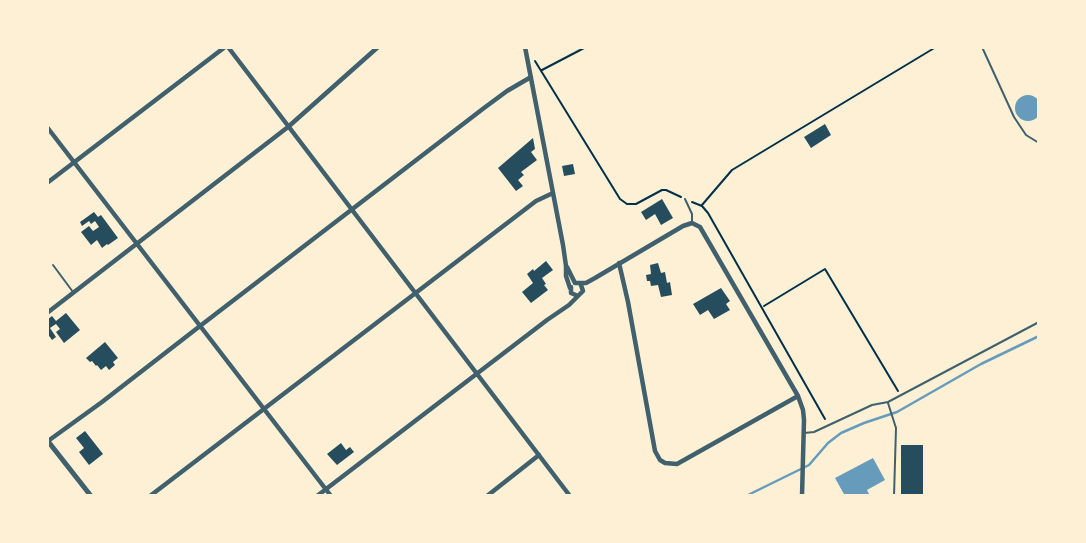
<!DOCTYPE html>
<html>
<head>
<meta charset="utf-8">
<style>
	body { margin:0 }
	#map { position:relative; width:1086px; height:543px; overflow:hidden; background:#fdf0d5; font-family:"Alegreya Sans",sans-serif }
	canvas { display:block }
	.frame { position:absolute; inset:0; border:49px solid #fdf0d5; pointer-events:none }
</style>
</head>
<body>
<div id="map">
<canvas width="1086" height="543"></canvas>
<div class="frame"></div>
</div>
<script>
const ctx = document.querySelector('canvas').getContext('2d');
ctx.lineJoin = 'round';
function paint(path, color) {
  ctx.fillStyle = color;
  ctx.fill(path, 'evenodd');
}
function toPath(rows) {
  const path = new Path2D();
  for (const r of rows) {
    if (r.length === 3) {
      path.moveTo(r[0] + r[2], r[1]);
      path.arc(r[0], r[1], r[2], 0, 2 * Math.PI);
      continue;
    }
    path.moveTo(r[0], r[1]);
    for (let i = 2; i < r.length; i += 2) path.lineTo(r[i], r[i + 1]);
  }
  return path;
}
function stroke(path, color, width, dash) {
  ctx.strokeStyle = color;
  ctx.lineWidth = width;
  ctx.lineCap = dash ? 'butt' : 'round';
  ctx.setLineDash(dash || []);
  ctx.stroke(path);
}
paint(toPath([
	[1028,108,13],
	[873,458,885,480,867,490,870,496,845,496,835,478]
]), '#669bbc');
stroke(toPath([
	[746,496,809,465,828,443,841,433,864,423,897,412,981,364,1039,336]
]), '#669bbc', 2.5);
paint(toPath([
	[825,124,831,135,811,148,804,137],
	[533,138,535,149,531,152,537,160,521,172,524,175,518,180,523,186,516,191,498,168],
	[573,164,575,174,564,176,562,166],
	[662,199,673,218,661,225,655,214,646,220,641,212],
	[94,212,98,217,101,215,118,238,108,245,107,244,102,248,97,240,91,245,81,232,89,226,93,231,99,227,95,221,91,224,89,221,82,226,80,222],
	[546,261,553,270,542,278,546,284,544,285,548,290,531,303,522,292,533,283,527,274,533,269,534,271],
	[658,263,661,273,665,272,667,283,670,282,672,295,661,297,658,285,651,286,650,281,647,281,646,275,651,274,650,265],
	[721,288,730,301,726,304,730,310,714,319,708,310,700,315,693,304],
	[66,313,80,330,64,343,56,332,60,329,56,324,50,328,56,337,52,340,47,333,49,329,47,320,52,316,56,321],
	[105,342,118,358,113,362,115,365,109,370,106,366,101,370,97,365,96,366,92,361,90,362,86,358],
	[85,431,103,454,89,465,79,452,84,448,76,438],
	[341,443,346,450,350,447,354,452,337,465,327,454],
	[901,445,923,445,923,494,921,496,901,495]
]), '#264d5e');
stroke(toPath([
	[1038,47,1039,49],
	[535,61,620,199,627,204,636,204,662,190,666,190,681,197],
	[542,70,586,47],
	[692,202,702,206,708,213,825,419],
	[702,205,732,170,936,47],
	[764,306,825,269,898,391]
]), '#003049', 2);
stroke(toPath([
	[982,47,1014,117,1026,135,1039,143],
	[685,199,692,214,692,222],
	[53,265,73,292],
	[888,403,896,428,894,496],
	[804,433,814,432,872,405,888,402,1039,322]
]), '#3f606c', 2);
stroke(toPath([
	[228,47,570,496],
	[525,47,563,245,566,266,566,276,570,288],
	[47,127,331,496],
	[47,183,225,47],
	[619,263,628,302,655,451,660,460,665,463,677,464,798,396],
	[567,267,575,283],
	[575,283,586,283,595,278,683,226,692,223,700,227,798,396,803,410,804,420,802,496],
	[571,287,571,293,578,296,583,291,581,285],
	[47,313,288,127,378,47],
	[48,441,102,402,200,326,484,108,507,91,531,77],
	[150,496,536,201,553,193],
	[317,496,547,320,569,305,578,296],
	[487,496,539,455]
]), '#3f606c', 4.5);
stroke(toPath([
	[47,440,91,496]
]), '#3f606c', 5);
</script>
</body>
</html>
